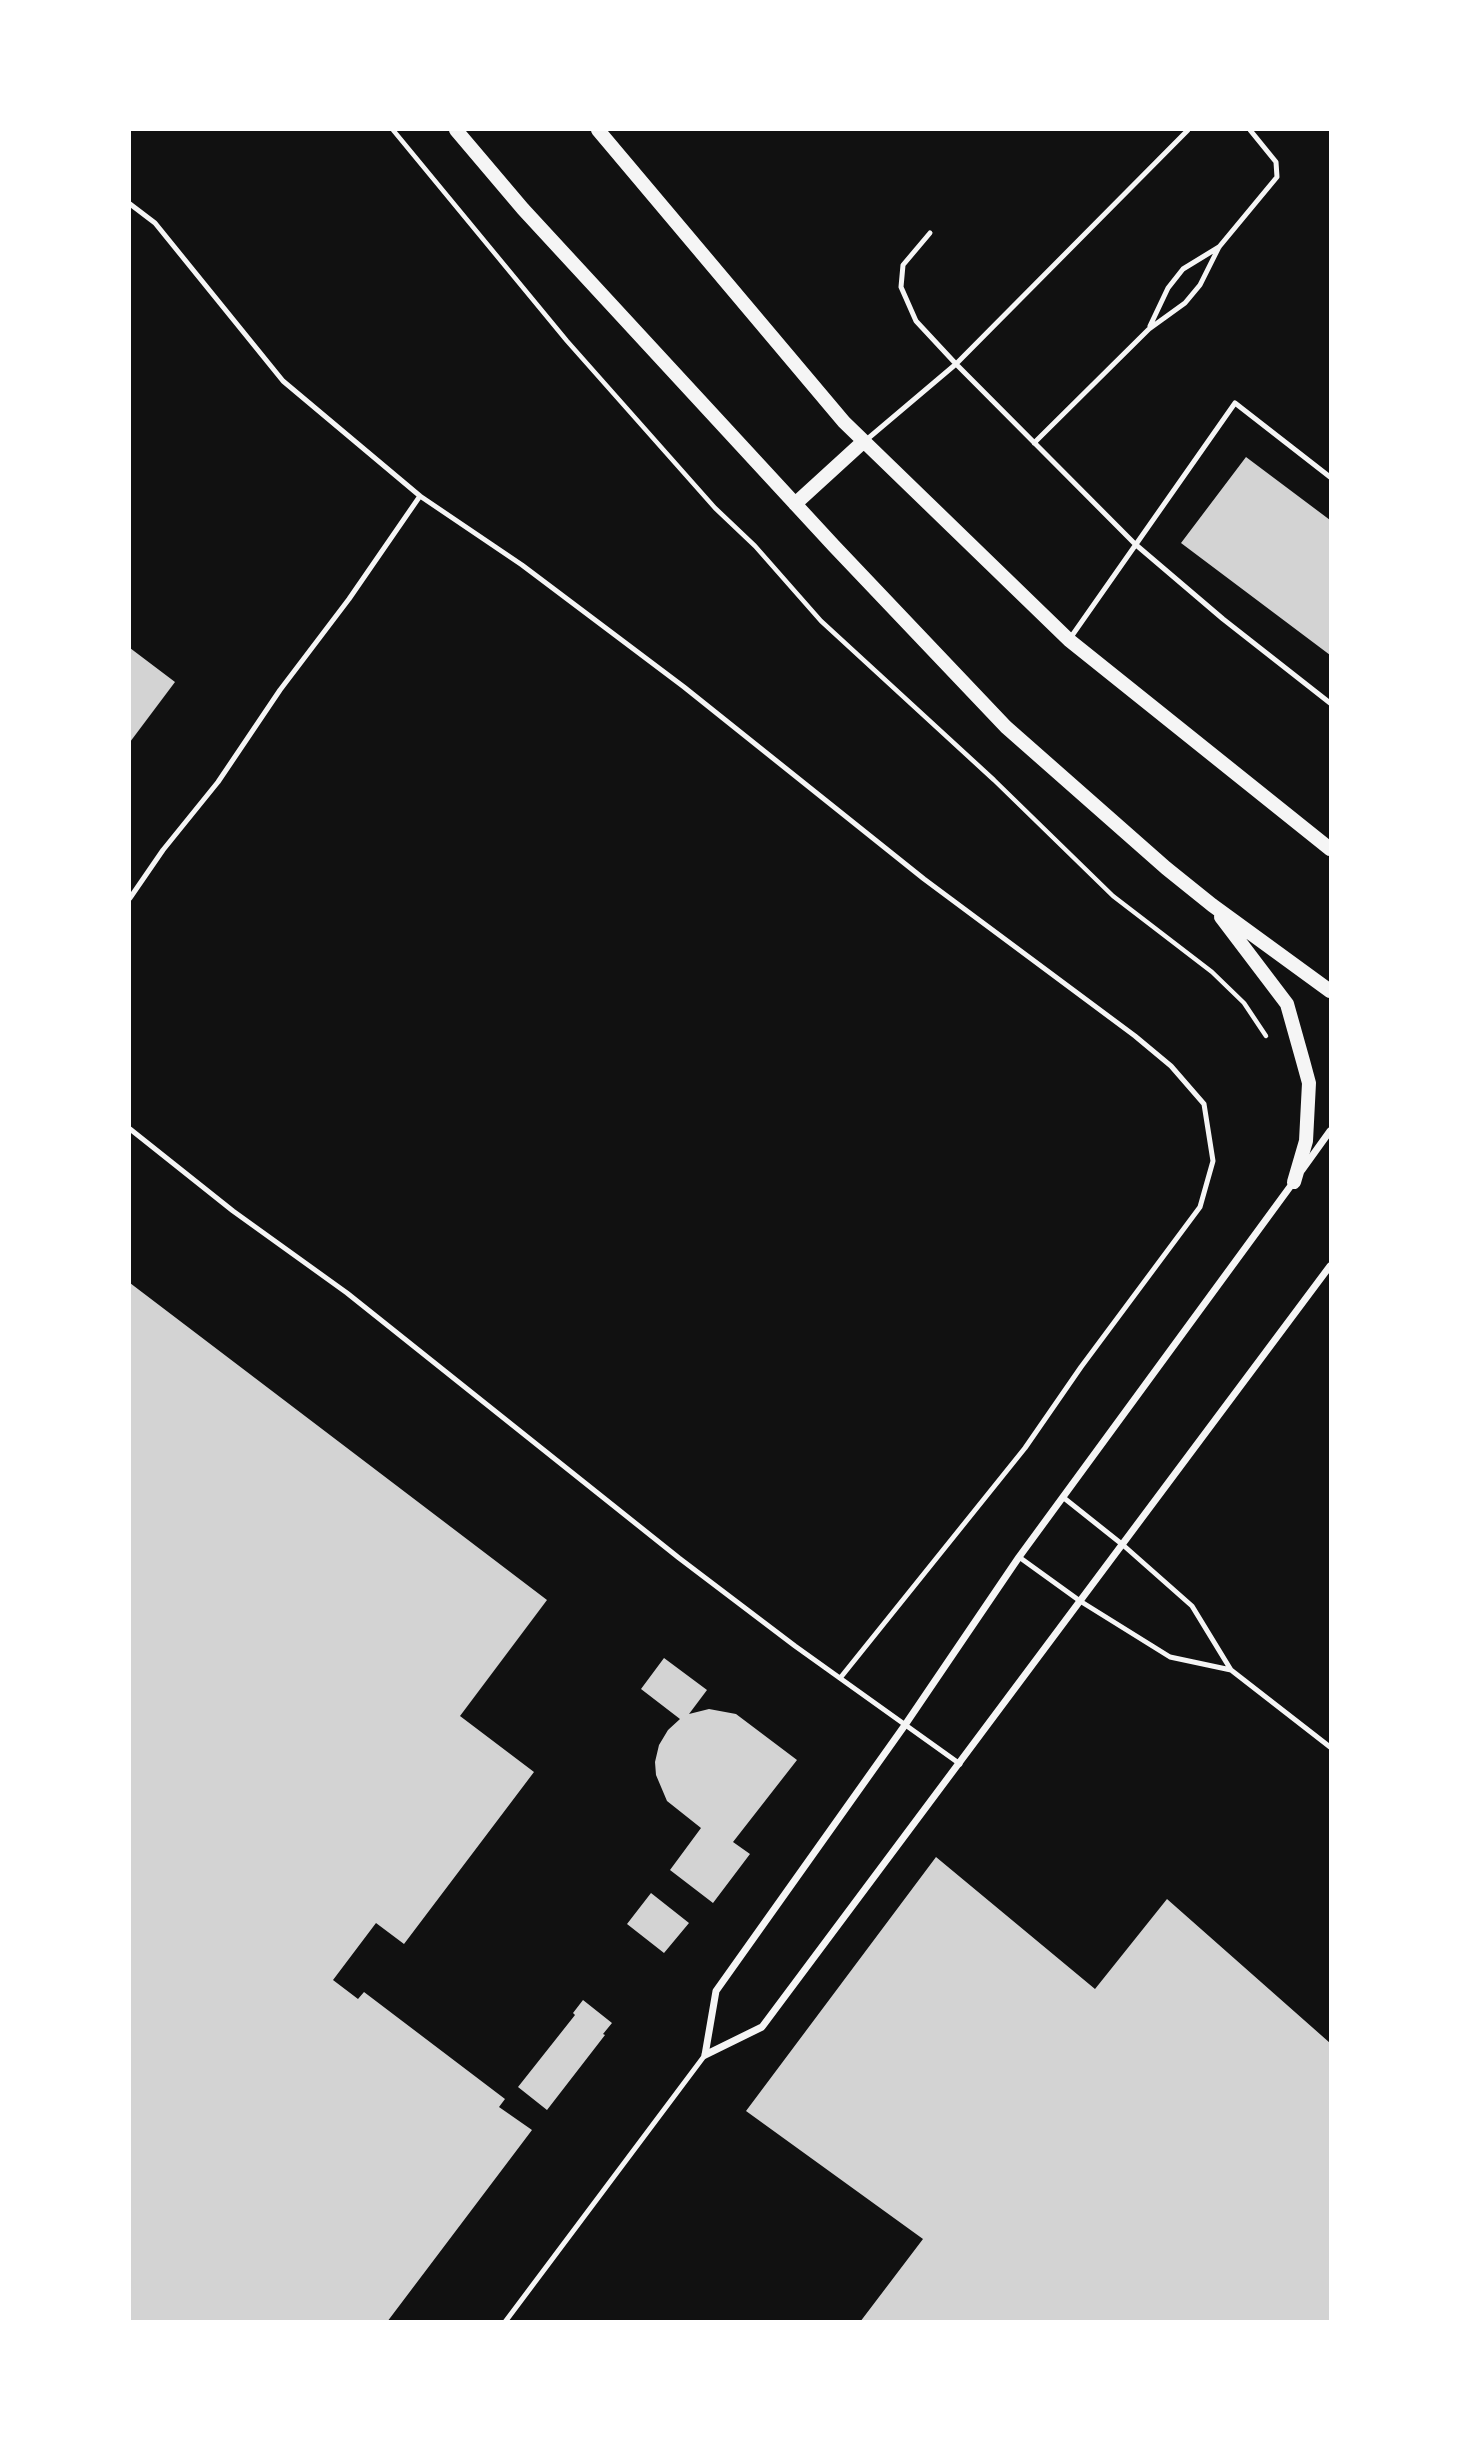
<!DOCTYPE html>
<html>
<head>
<meta charset="utf-8">
<style>
	body { margin:0 }
	#map { position:relative; width:1460px; height:2451px; overflow:hidden; background:#111; font-family:"IBM Plex Sans",sans-serif }
	canvas { display:block }
	.frame { position:absolute; inset:0; border:131px solid #fff; pointer-events:none }
</style>
</head>
<body>
<div id="map">
<canvas width="1460" height="2451"></canvas>
<div class="frame"></div>
</div>
<script>
const ctx = document.querySelector('canvas').getContext('2d');
ctx.lineJoin = 'round';
function paint(path, color) {
  ctx.fillStyle = color;
  ctx.fill(path, 'evenodd');
}
function toPath(rows) {
  const path = new Path2D();
  for (const r of rows) {
    path.moveTo(r[0], r[1]);
    for (let i = 2; i < r.length; i += 2) path.lineTo(r[i], r[i + 1]);
  }
  return path;
}
function stroke(path, color, width, dash) {
  ctx.strokeStyle = color;
  ctx.lineWidth = width;
  ctx.lineCap = dash ? 'butt' : 'round';
  ctx.setLineDash(dash || []);
  ctx.stroke(path);
}
paint(toPath([
	[1246,457,1330,520,1330,655,1181,543],
	[130,648,175,682,130,742],
	[130,1283,547,1600,460,1716,534,1772,404,1944,376,1923,333,1980,358,1999,364,1992,505,2099,499,2107,532,2130,387,2322,130,2322],
	[664,1658,707,1690,689,1714,709,1709,736,1714,797,1760,733,1842,750,1854,713,1903,670,1870,701,1828,667,1801,656,1775,655,1762,659,1745,668,1730,680,1719,641,1689],
	[936,1857,1095,1989,1167,1899,1330,2043,1330,2322,860,2322,923,2239,746,2111],
	[651,1893,689,1923,664,1953,627,1924],
	[583,2000,612,2023,603,2034,605,2035,547,2110,518,2087,575,2015,573,2013]
]), '#d3d3d3');
stroke(toPath([
	[393,130,567,341,715,508,755,546,821,621,994,780,1113,896,1212,972,1244,1003,1266,1036]
]), '#f5f5f5', 4.5);
stroke(toPath([
	[130,204,155,223,283,381,420,496,349,599,280,690,218,782,163,850,130,898],
	[930,233,903,265,901,287,916,321,956,364,1135,544,1223,619,1330,703],
	[1150,326,1168,288,1183,269,1219,247],
	[865,441,956,364,1188,130],
	[1034,443,1149,329,1185,303,1200,285,1219,247,1277,177,1276,162,1250,130],
	[420,496,522,565,684,687,924,879,1135,1036,1171,1066,1204,1104,1213,1161,1200,1207,1081,1367,1025,1448,841,1677],
	[1071,637,1235,403,1330,477],
	[130,1129,233,1211,347,1293,679,1558,795,1646,960,1764],
	[1064,1498,1123,1545,1192,1606,1231,1670,1330,1747],
	[1019,1557,1080,1601,1170,1657,1231,1670],
	[505,2322,705,2055]
]), '#f5f5f5', 5);
stroke(toPath([
	[1302,1170,1330,1131],
	[705,2055,716,1991,905,1725,1019,1557,1295,1180],
	[705,2055,762,2027,1330,1266]
]), '#f5f5f5', 7);
stroke(toPath([
	[456,130,523,209,834,546,1006,727,1166,868,1212,905,1330,991],
	[598,130,844,422,1069,640,1330,849],
	[795,504,864,441],
	[1221,917,1287,1004,1303,1061,1309,1083,1306,1141,1294,1182]
]), '#f5f5f5', 14);
</script>
</body>
</html>
